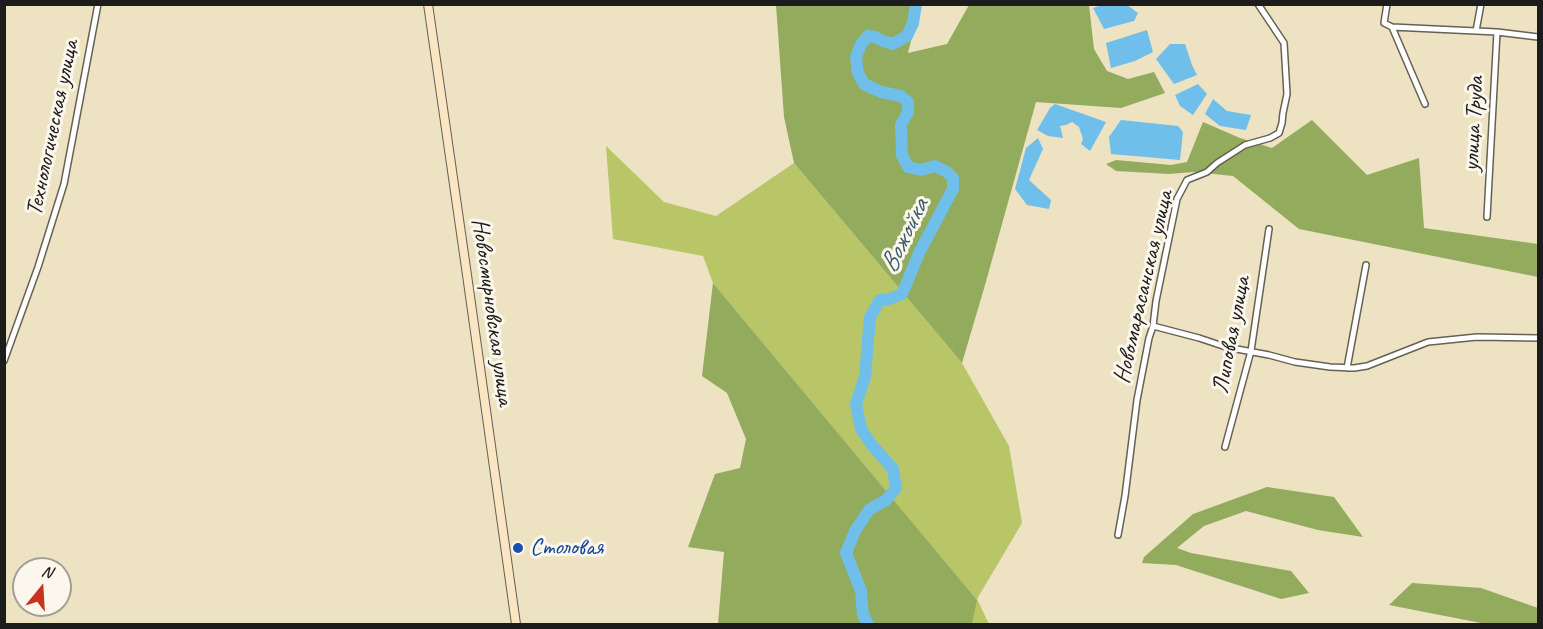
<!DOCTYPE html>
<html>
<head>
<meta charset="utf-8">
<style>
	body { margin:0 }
	#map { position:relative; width:1543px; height:629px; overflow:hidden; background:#ede2c2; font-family:Caveat,sans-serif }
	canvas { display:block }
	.frame { position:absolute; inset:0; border:6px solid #1c1c1c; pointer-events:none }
	.north { position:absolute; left:12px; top:557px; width:60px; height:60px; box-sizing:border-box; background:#fbf7ec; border:2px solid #a29f99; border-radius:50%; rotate:18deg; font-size:16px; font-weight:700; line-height:24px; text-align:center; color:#1c1c1c }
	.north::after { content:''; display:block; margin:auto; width:21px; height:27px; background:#c8321e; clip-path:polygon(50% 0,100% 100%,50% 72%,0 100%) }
</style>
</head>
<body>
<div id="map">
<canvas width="1543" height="629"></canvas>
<div class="frame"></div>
<div class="north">N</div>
</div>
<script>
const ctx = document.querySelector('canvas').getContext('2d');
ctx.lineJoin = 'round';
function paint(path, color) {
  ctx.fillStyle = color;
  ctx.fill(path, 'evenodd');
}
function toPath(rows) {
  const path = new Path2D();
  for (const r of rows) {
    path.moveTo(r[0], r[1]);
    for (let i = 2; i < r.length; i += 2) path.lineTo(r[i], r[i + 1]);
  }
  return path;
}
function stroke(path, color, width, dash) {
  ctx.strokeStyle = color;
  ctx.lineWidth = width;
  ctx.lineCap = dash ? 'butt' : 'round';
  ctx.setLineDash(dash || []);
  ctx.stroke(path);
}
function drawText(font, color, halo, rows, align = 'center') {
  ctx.font = font + ' Caveat,sans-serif';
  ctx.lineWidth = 6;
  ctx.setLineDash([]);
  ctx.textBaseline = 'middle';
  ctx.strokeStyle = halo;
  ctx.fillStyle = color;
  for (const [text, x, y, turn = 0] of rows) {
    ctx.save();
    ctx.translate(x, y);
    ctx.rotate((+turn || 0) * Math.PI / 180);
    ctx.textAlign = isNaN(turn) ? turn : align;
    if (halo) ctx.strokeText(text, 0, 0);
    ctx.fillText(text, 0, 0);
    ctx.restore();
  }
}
paint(toPath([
	[606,146,664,202,716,216,794,163,962,363,1009,446,1022,523,977,599,989,624,972,624,976,599,713,283,703,256,613,239]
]), '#b8c668');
paint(toPath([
	[776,5,920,5,908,53,947,44,969,5,1089,5,1094,49,1107,71,1128,79,1154,72,1165,93,1121,108,1036,102,985,285,962,363,794,163,784,117],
	[1312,120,1367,175,1419,158,1424,228,1538,244,1538,277,1299,229,1233,176,1194,172,1169,174,1116,171,1106,164,1116,160,1171,165,1187,162,1203,122,1240,138,1272,148],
	[713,283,977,600,972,624,718,624,724,552,688,547,715,474,740,468,746,439,727,393,702,376],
	[1267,487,1334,497,1363,537,1318,530,1246,511,1204,526,1177,548,1191,553,1291,571,1309,593,1281,599,1176,565,1142,563,1144,557,1193,514],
	[1412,583,1481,588,1538,608,1538,624,1486,624,1389,605]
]), '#92ab5c');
paint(toPath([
	[1102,5,1127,5,1138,13,1134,21,1104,29,1093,8],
	[1147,30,1153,52,1135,61,1111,68,1106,43],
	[1170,44,1185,44,1192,65,1197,75,1174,84,1156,59],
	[1198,84,1207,94,1193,115,1180,106,1175,95],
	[1213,99,1227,111,1251,115,1246,130,1220,126,1205,114],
	[1055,104,1106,122,1090,151,1081,144,1083,139,1079,127,1072,122,1066,125,1060,126,1063,138,1048,136,1037,130,1050,108],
	[1121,120,1178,126,1183,132,1180,160,1111,154,1109,137],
	[1038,138,1043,149,1029,180,1051,200,1049,209,1027,205,1015,189,1026,148]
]), '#6fbfea');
stroke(toPath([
	[868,624,863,615,861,591,846,553,855,531,869,510,886,500,896,488,893,469,871,444,861,429,856,404,865,377,870,317,880,300,889,299,902,294,920,251,953,189,953,178,947,172,935,166,921,170,908,167,902,155,901,125,908,112,908,102,901,96,881,92,864,84,858,73,856,57,861,44,868,36,875,37,883,41,893,44,907,36,913,23,916,4]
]), '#6fbfea', 12);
const street = toPath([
	[1387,4,1384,23,1392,27,1497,32,1538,37],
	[1392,27,1425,104],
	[1476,31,1481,4],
	[1487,217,1497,32],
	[1153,326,1199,338,1226,347,1269,355,1295,362,1330,367,1354,368,1367,366,1428,342,1477,337,1538,338],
	[4,361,38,267,64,184,98,4],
	[1347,368,1366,265],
	[1225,447,1251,351,1269,229],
	[1118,535,1125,496,1137,400,1149,338,1153,326,1156,301,1177,199,1187,180,1207,172,1217,163,1245,145,1270,138,1279,133,1282,123,1283,113,1287,94,1284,43,1258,4]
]);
const secondary = toPath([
	[428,4,467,275,516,624]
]);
stroke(street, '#656156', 8);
stroke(secondary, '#656156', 10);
stroke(street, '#fff', 5);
stroke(secondary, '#fbe6c4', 8);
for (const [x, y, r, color] of [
	[518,548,6,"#1a4fb4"]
]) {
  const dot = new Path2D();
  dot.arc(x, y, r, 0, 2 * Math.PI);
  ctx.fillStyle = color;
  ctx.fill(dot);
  stroke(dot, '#fbf7ec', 2);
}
drawText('24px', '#1c1c1c', '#fbf7ec', [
	["улица Труда",1474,124,-87],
	["Технологическая улица",53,128,-78],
	["Новомарасанская улица",1144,287,-77],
	["Новосмирновская улица",492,312,82],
	["Липовая улица",1232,335,-79]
]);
drawText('24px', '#164399', '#fbf7ec', [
	["Столовая",530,548]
], 'left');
drawText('italic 26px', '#3d5d6e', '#fbf7ec', [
	["Вожойка",905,236,-64]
]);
</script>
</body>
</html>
